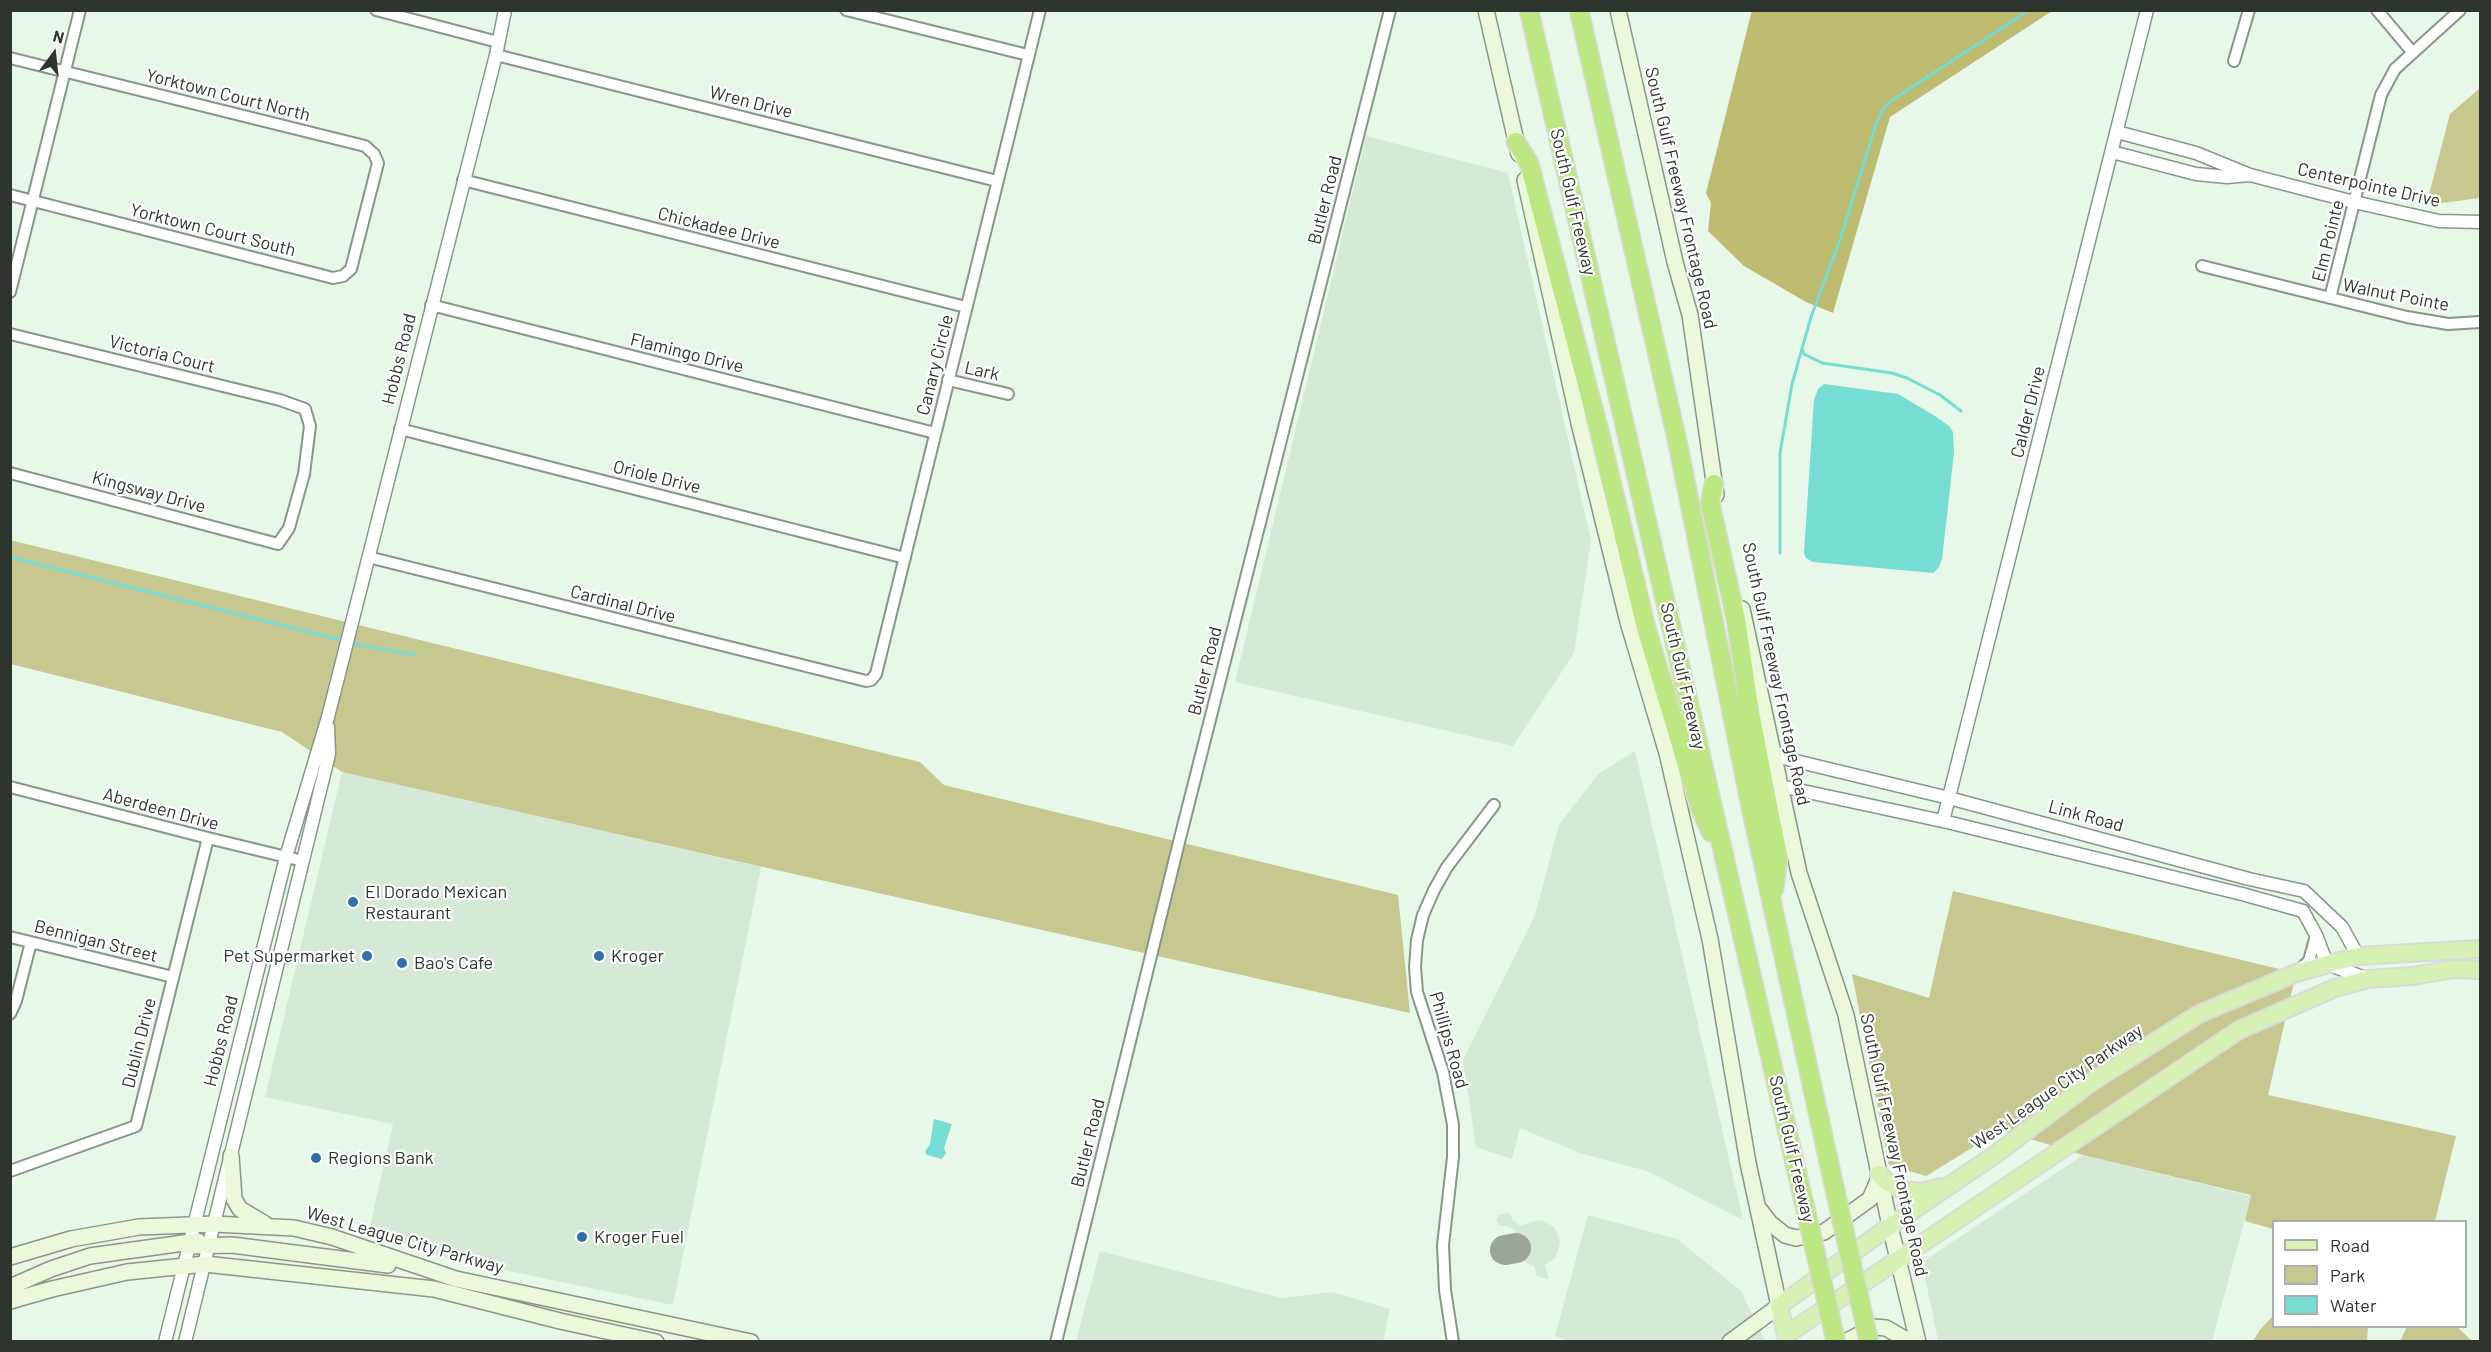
<!DOCTYPE html>
<html>
<head>
<meta charset="utf-8">
<style>
	body { margin:0 }
	#map { position:relative; width:2491px; height:1352px; overflow:hidden; background:#e7f7e8; font-family:Barlow,sans-serif }
	canvas { display:block }
	.frame { position:absolute; inset:0; border:12px solid #2e342e; pointer-events:none }
	.legend { position:absolute; left:2272px; top:1220px; width:195px; height:108px; box-sizing:border-box; background:#fff; border:2px solid #abaeab; margin:0; padding:8px 10px; list-style:none; font-size:18px; color:#2e342e }
	.legend li { display:flex; align-items:center; gap:12px; height:30px }
	.legend b { width:30px; border:2px solid #abaeab }
	.north { position:absolute; left:24px; top:24px; width:60px; height:60px; -webkit-text-stroke:4px #fff; paint-order:stroke; rotate:15deg; font-size:16px; font-weight:700; line-height:24px; text-align:center; color:#2e342e }
	.north::after { content:''; display:block; margin:auto; width:21px; height:27px; background:#2e342e; clip-path:polygon(50% 0,100% 100%,50% 72%,0 100%) }
</style>
</head>
<body>
<div id="map">
<canvas width="2491" height="1352"></canvas>
<div class="frame"></div>
<ul class="legend">
<li><b style="height:8px;background:#d7f1b5"></b>Road</li>
<li><b style="height:16px;background:#c7c790"></b>Park</li>
<li><b style="height:16px;background:#76ddd3"></b>Water</li>
</ul>
<div class="north">N</div>
</div>
<script>
const ctx = document.querySelector('canvas').getContext('2d');
ctx.lineJoin = 'round';
function paint(path, color) {
  ctx.fillStyle = color;
  ctx.fill(path, 'evenodd');
}
function toPath(rows) {
  const path = new Path2D();
  for (const r of rows) {
    path.moveTo(r[0], r[1]);
    for (let i = 2; i < r.length; i += 2) path.lineTo(r[i], r[i + 1]);
  }
  return path;
}
function stroke(path, color, width, dash) {
  ctx.strokeStyle = color;
  ctx.lineWidth = width;
  ctx.lineCap = dash ? 'butt' : 'round';
  ctx.setLineDash(dash || []);
  ctx.stroke(path);
}
function drawText(font, color, halo, rows, align = 'center') {
  ctx.font = font + ' Barlow,sans-serif';
  ctx.lineWidth = 4.5;
  ctx.setLineDash([]);
  ctx.textBaseline = 'middle';
  ctx.strokeStyle = halo;
  ctx.fillStyle = color;
  for (const [text, x, y, turn = 0] of rows) {
    ctx.save();
    ctx.translate(x, y);
    ctx.rotate((+turn || 0) * Math.PI / 180);
    ctx.textAlign = isNaN(turn) ? turn : align;
    if (halo) ctx.strokeText(text, 0, 0);
    ctx.fillText(text, 0, 0);
    ctx.restore();
  }
}
paint(toPath([
	[1366,136,1508,173,1591,541,1574,653,1513,746,1235,682],
	[1635,751,1743,1220,1647,1171,1580,1153,1520,1128,1512,1159,1476,1147,1463,1060,1535,915,1559,825,1598,774],
	[342,772,761,867,673,1305,446,1258,369,1231,393,1124,265,1097],
	[2083,1155,2251,1196,2212,1341,1938,1341,1922,1262],
	[1505,1213,1510,1214,1513,1221,1521,1226,1530,1222,1542,1220,1554,1227,1560,1240,1559,1247,1555,1258,1545,1265,1549,1279,1536,1276,1535,1267,1522,1260,1516,1251,1506,1253,1498,1258,1494,1257,1491,1246,1497,1243,1504,1246,1514,1243,1516,1232,1510,1227,1499,1225,1496,1220,1499,1215],
	[1588,1215,1677,1239,1741,1291,1765,1341,1571,1342,1555,1336],
	[1100,1251,1281,1298,1332,1292,1390,1309,1383,1341,1076,1341]
]), '#d4e9d6');
paint(toPath([
	[2480,88,2480,198,2442,203,2427,202,2450,114],
	[10,540,920,762,944,785,1398,895,1410,1013,342,772,282,732,11,664],
	[1953,891,2296,973,2268,1095,2456,1136,2435,1221,2274,1222,2273,1229,2245,1221,2251,1195,2083,1155,2001,1130,1926,1176,1889,1165,1852,974,1929,998],
	[2273,1316,2274,1326,2368,1327,2367,1341,2253,1341,2260,1330],
	[2407,1327,2457,1327,2472,1341,2400,1341]
]), '#c7c790');
paint(toPath([
	[1752,10,2052,11,1890,117,1833,313,1806,302,1744,266,1708,231,1711,203,1706,193]
]), '#bdbc71');
paint(toPath([
	[1824,384,1898,394,1935,416,1949,426,1953,432,1954,453,1942,559,1939,567,1933,573,1813,562,1806,558,1804,553,1814,400,1818,389],
	[934,1119,952,1124,944,1148,946,1153,942,1159,927,1155,925,1152,930,1144]
]), '#76ddd3');
stroke(toPath([
	[1802,349,1804,354,1822,363,1892,373,1907,378,1940,395,1961,411],
	[1780,553,1780,453,1792,384,1811,317,1840,240,1877,121,1884,108,1891,101,2029,10],
	[10,557,345,641],
	[351,643,414,655]
]), '#76ddd3', 3);
stroke(toPath([
	[1505,1250,1516,1248]
]), '#9aa69a', 30);
const minor = toPath([
	[376,10,498,42],
	[846,10,1028,55],
	[2377,10,2413,53],
	[496,55,997,181],
	[10,58,365,146,374,154,378,163,351,269,343,276,333,278,10,195],
	[2234,61,2249,10],
	[463,180,966,307],
	[2202,266,2407,317,2448,324,2480,322],
	[10,292,80,10],
	[2330,298,2381,95,2395,69,2460,10],
	[431,305,935,433],
	[10,334,280,400,305,409,310,426,304,474,289,528,278,544,10,473],
	[948,380,1008,394],
	[400,429,905,558],
	[368,557,866,681,871,680,876,674,1040,10],
	[10,787,208,838,303,861],
	[10,937,173,977],
	[2298,971,2309,961,2316,935],
	[10,1014,16,1001,31,942],
	[10,1171,136,1126,208,838],
	[1056,1342,1180,838,1390,10],
	[1453,1342,1445,1290,1443,1245,1453,1157,1453,1125,1443,1072,1417,992,1415,967,1417,940,1423,915,1434,890,1447,867,1494,805]
]);
const tertiary = toPath([
	[2117,132,2196,153,2250,175,2354,202,2439,221,2480,222],
	[2112,152,2196,174,2227,177,2249,175],
	[1775,756,1949,798,2249,879,2304,891,2342,927,2358,956],
	[1780,786,1947,822,2242,894,2303,911,2316,935,2327,964,2368,979],
	[1943,821,2147,10],
	[165,1342,286,857,328,717,496,55,505,10],
	[185,1342,329,754,328,727]
]);
const secondary = toPath([
	[1486,10,1519,154],
	[1618,10,1675,262,1690,315,1716,495],
	[1525,180,1579,423,1628,622,1667,753,1710,939,1748,1163,1779,1306,1730,1342],
	[1742,609,1799,873,1846,1015,1890,1226,1918,1342],
	[231,1156,234,1199,240,1209,265,1224],
	[1760,1210,1770,1223,1785,1235,1796,1238,1824,1232,1870,1199,1880,1176],
	[188,1246,232,1245,388,1265],
	[10,1257,71,1239,139,1227,214,1224,294,1228,332,1237,456,1279,751,1342],
	[10,1287,51,1269,90,1256,198,1241],
	[10,1301,52,1289,127,1272,205,1264,434,1289,560,1321,656,1342],
	[1845,1342,1874,1327,1886,1328,1910,1342]
]);
const primary = toPath([
	[2480,949,2358,956,2296,973,2199,1014,2093,1081,1996,1154,1890,1226,1779,1306,1786,1335,2239,1030,2335,988,2368,979,2413,976,2453,969,2480,970],
	[1879,1174,1887,1182,1902,1190,1922,1192,1941,1187]
]);
const motorway = toPath([
	[1529,10,1804,1203],
	[1579,10,1677,440,1751,808,1833,1181],
	[1516,142,1529,163,1601,438,1646,628,1699,805,1711,832],
	[1714,484,1710,503,1736,619,1749,707,1778,858,1774,889]
]);
stroke(minor, '#88978a', 14);
stroke(tertiary, '#88978a', 15);
stroke(secondary, '#88978a', 18);
stroke(primary, '#d9dad9', 20);
stroke(motorway, '#d9dad9', 21);
stroke(minor, '#fff', 10);
stroke(tertiary, '#fff', 12);
stroke(secondary, '#ebf8da', 15);
stroke(primary, '#d7f1b5', 16);
stroke(motorway, '#bce783', 18);
const motorwayBridge = toPath([
	[1833,1181,1869,1342],
	[1804,1203,1836,1342]
]);
stroke(motorwayBridge, '#d9dad9', 21, []);
stroke(motorwayBridge, '#bce783', 18);
for (const [x, y, r, color] of [
	[353,902,6,"#3170a7"],
	[367,956,6,"#3170a7"],
	[599,956,6,"#3170a7"],
	[402,963,6,"#3170a7"],
	[316,1158,6,"#3170a7"],
	[582,1237,6,"#3170a7"]
]) {
  const dot = new Path2D();
  dot.arc(x, y, r, 0, 2 * Math.PI);
  ctx.fillStyle = color;
  ctx.fill(dot);
  stroke(dot, '#fff', 2);
}
drawText('18px', '#2e342e', '#fff', [
	["Yorktown Court North",228,95,14],
	["Wren Drive",751,102,14],
	["Centerpointe Drive",2369,185,13],
	["South Gulf Freeway Frontage Road",1681,198,77],
	["Butler Road",1325,200,-76],
	["South Gulf Freeway",1573,202,77],
	["Chickadee Drive",719,228,14],
	["Yorktown Court South",213,230,14],
	["Elm Pointe",2328,241,-76],
	["Walnut Pointe",2396,295,11],
	["Flamingo Drive",687,353,14],
	["Victoria Court",162,354,14],
	["Hobbs Road",399,359,-76],
	["Canary Circle",935,365,-76],
	["Lark",982,371,13],
	["Calder Drive",2028,412,-76],
	["Oriole Drive",657,477,14],
	["Kingsway Drive",149,492,15],
	["Cardinal Drive",623,604,14],
	["Butler Road",1205,671,-76],
	["South Gulf Freeway Frontage Road",1776,674,78],
	["South Gulf Freeway",1683,676,77],
	["Aberdeen Drive",161,809,15],
	["Link Road",2086,816,15],
	["Bennigan Street",96,941,14],
	["Phillips Road",1449,1040,74],
	["Hobbs Road",221,1041,-76],
	["Dublin Drive",139,1043,-76],
	["West League City Parkway",2057,1087,-35],
	["Butler Road",1088,1143,-76],
	["South Gulf Freeway Frontage Road",1894,1145,78],
	["South Gulf Freeway",1792,1149,77],
	["West League City Parkway",405,1240,16]
]);
drawText('18px', '#2e342e', '#fff', [
	["El Dorado Mexican",365,892],
	["Restaurant",365,913],
	["Pet Supermarket",355,956,"right"],
	["Kroger",611,956],
	["Bao's Cafe",414,963],
	["Regions Bank",328,1158],
	["Kroger Fuel",594,1237]
], 'left');
</script>
</body>
</html>
